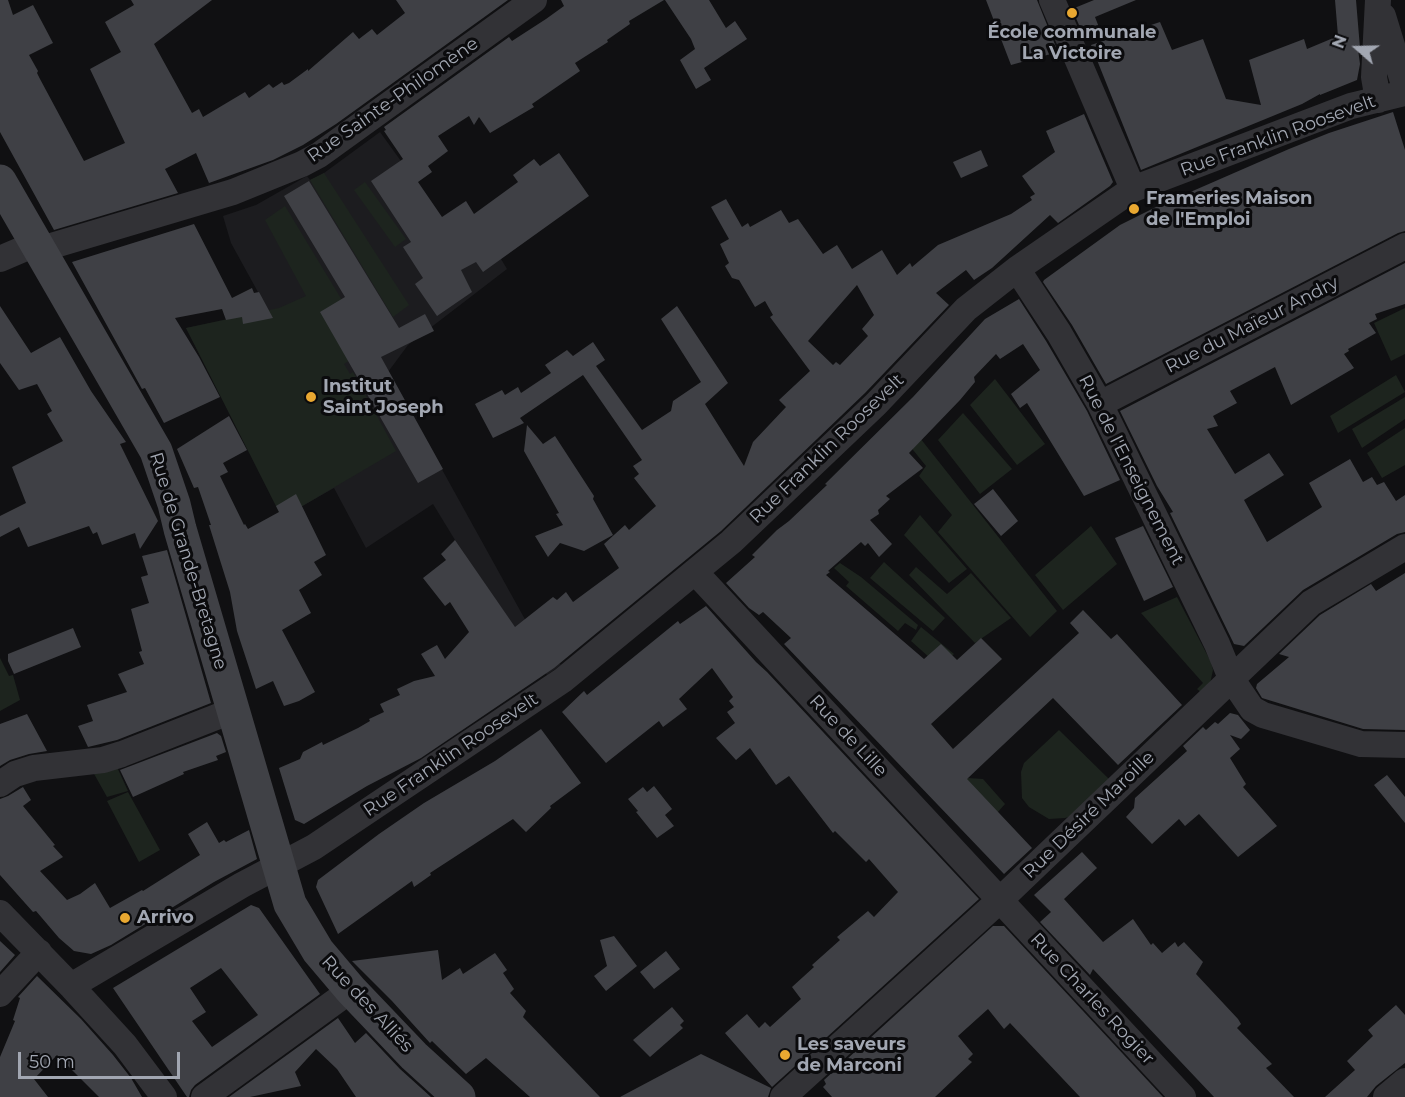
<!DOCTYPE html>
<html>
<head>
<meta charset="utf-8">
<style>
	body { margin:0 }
	#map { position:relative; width:1405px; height:1097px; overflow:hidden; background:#101012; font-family:Montserrat,sans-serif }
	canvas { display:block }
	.north { position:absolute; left:1327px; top:18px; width:60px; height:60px; -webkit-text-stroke:4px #0b0b0d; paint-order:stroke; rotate:290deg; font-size:16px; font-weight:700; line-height:24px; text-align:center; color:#a2a7b2 }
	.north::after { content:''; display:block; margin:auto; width:21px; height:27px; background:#a2a7b2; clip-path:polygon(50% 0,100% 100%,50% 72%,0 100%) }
	.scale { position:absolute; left:18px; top:1052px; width:162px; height:27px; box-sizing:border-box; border:3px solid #a2a7b2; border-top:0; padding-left:8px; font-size:18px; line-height:21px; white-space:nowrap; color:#a2a7b2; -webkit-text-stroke:4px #0b0b0d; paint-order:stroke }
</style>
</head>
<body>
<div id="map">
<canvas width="1405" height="1097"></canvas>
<div class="north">N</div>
<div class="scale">50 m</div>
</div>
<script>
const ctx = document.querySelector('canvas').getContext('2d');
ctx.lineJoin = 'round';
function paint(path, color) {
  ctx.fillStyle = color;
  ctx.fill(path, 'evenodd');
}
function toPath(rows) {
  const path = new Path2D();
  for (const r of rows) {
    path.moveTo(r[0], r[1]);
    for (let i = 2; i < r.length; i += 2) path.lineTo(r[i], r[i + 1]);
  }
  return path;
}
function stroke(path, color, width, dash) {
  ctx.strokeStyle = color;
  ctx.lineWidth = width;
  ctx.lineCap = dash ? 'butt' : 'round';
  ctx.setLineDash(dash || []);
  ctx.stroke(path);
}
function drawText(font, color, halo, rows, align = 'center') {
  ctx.font = font + ' Montserrat,sans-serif';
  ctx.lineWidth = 6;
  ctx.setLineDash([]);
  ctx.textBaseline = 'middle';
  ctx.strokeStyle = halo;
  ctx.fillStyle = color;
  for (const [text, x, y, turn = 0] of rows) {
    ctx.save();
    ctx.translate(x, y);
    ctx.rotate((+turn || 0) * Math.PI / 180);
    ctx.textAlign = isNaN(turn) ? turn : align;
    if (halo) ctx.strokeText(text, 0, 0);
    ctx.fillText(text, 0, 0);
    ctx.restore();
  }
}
paint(toPath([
	[380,132,450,229,501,259,507,269,408,345,388,372,532,632,561,665,547,675,455,540,433,504,366,548,334,488,283,517,186,328,226,320,264,303,231,243,223,216,256,205,307,176,310,180,324,173]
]), '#1c1c1f');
paint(toPath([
	[324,173,409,305,393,317,310,180],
	[365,182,406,239,395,247,354,190],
	[285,206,360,330,362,352,344,364,350,374,353,372,396,451,282,518,186,328,279,308,306,296,265,220],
	[1405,308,1405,354,1391,361,1374,323],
	[1396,375,1405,392,1338,433,1330,416],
	[995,379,1045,444,1017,465,970,405],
	[1405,397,1405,419,1362,448,1352,429],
	[963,413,1012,469,980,494,938,440],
	[905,419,1057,611,1030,637,938,532,952,515,919,476,926,466,897,430],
	[1405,428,1405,465,1382,478,1367,453],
	[920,515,967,569,949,583,904,535],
	[1091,526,1117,564,1063,610,1035,575],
	[884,562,945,618,933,631,870,578],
	[840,563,861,577,918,625,916,630,905,623,898,631,846,586,849,582,834,568],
	[916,567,947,594,971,573,1011,618,975,643,909,575],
	[1177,597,1211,662,1213,670,1210,684,1202,693,1197,689,1203,683,1141,613],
	[921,627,954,654,940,667,911,641],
	[0,658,9,676,13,675,20,700,0,711],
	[1059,730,1110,780,1074,815,1065,818,1049,819,1029,807,1022,798,1021,772,1024,763],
	[117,767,128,791,107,797,93,772],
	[966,774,968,778,983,779,1005,804,997,813,966,781],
	[128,792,160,850,139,862,107,801]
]), '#1d241e');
paint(toPath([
	[0,0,8,0,13,15,33,5,53,43,29,55,38,71,37,73,40,79,84,161,125,143,90,69,121,52,105,22,134,5,131,0,212,0,154,44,192,113,199,109,203,117,245,92,249,98,269,84,273,88,282,82,284,85,289,83,308,69,308,71,353,32,359,39,372,29,377,35,405,13,396,0,508,0,336,124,303,145,273,160,209,183,196,153,165,169,178,193,54,230,0,132],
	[561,0,664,0,629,21,630,24,607,40,608,42,575,63,580,71,532,104,534,107,490,133,479,117,474,125,469,116,438,136,448,151,428,166,432,172,418,182,442,217,466,201,474,214,518,182,513,175,534,159,540,166,559,153,589,196,483,272,476,262,461,270,472,292,437,316,415,284,423,278,403,247,411,242,371,181,403,159,384,131,386,130,384,127,509,37,512,41,546,19,564,6],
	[665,0,709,0,726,28,735,21,747,39,704,68,711,80,696,89,680,60,695,49,691,39],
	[986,0,1037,0,1058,52,1011,65],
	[1094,0,1136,0,1095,17,1102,35,1086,41,1072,9],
	[1335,0,1356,0,1360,48,1358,49,1360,64,1357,80,1320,95,1320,94,1302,104,1141,170,1091,45,1160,22,1172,50,1203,39,1226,99,1261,105,1249,60,1304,39,1307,49,1338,36],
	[1393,112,1405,150,1405,231,1398,233,1106,384,1072,325,1043,282,1044,280,1120,225,1156,207,1289,149,1329,133],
	[1084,114,1113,182,1110,186,1058,223,1050,215,992,268,974,280,966,270,936,293,949,305,865,393,721,531,554,668,421,758,367,786,304,824,295,820,279,768,300,759,303,752,322,742,323,745,358,728,370,721,369,719,384,712,380,704,400,695,397,689,414,681,435,676,421,654,437,645,445,659,469,632,450,602,445,606,423,578,446,560,441,554,455,540,515,627,553,597,557,600,566,592,573,602,619,568,604,544,625,525,629,530,656,506,634,478,639,474,633,466,642,460,583,375,520,418,524,423,493,438,475,404,502,390,505,395,518,387,521,393,551,373,545,365,567,350,573,356,593,342,605,360,596,366,642,430,671,411,673,401,701,382,661,319,677,306,728,383,705,404,744,466,753,442,786,407,779,400,810,371,770,317,773,315,765,301,755,307,739,280,732,278,725,266,729,263,720,244,729,239,711,207,726,199,742,227,748,223,750,227,781,210,789,223,798,219,823,254,837,245,852,269,882,250,897,275,910,263,912,267,938,245,1011,214,1032,200,1030,197,1035,194,1022,176,1055,152,1046,131],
	[857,285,874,315,862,329,868,336,840,365,836,362,833,365,808,341],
	[981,150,988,166,961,178,953,162],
	[309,181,399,328,425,314,434,331,381,357,443,469,418,483,320,312,345,297,284,196],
	[194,224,232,298,252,288,254,293,259,292,273,318,243,324,242,317,226,320,222,309,175,318,199,357,220,397,164,423,145,388,142,389,72,262],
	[1405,263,1405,304,1375,314,1377,319,1369,323,1376,333,1348,349,1349,351,1344,354,1354,368,1291,405,1275,367,1230,391,1237,403,1213,416,1218,426,1207,429,1235,474,1269,453,1284,475,1244,500,1267,542,1322,507,1309,483,1350,459,1363,482,1372,477,1377,485,1384,482,1396,501,1405,495,1405,532,1397,534,1303,590,1244,646,1234,644,1170,513,1173,512,1157,486,1120,411],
	[1019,299,1046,341,1087,411,1120,480,1084,496,1027,403,1020,408,1011,394,1040,370,1023,344,1000,359,996,354,974,377,975,382,960,400,909,453,923,468,886,496,890,499,878,510,879,514,870,520,892,544,879,557,868,543,865,546,861,542,828,571,830,572,826,575,924,659,941,644,957,660,981,638,1002,659,931,724,953,749,1079,633,1070,623,1083,610,1111,639,1117,634,1182,705,1118,765,1053,698,987,760,967,779,1032,848,1004,874,784,644,791,638,763,612,759,615,749,608,726,583,755,557,752,555,777,530,789,521,827,485,825,484,913,397,985,319],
	[0,306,31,353,60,337,91,391,126,442,120,444,158,521,140,549,135,533,102,545,97,532,93,534,89,526,28,547,19,527,0,537,0,516,26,503,12,467,63,441,47,414,52,411,37,384,19,390,0,363],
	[229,416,247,450,223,463,228,472,220,476,244,525,245,524,248,529,279,512,276,506,296,494,326,555,314,562,322,575,299,590,311,613,282,630,315,692,299,701,284,706,273,681,256,689,237,631,230,592,209,525,211,525,198,487,194,488,177,449],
	[527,425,543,444,555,436,594,496,593,499,613,535,584,551,560,543,548,557,535,536,563,525,556,514,559,513,524,451],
	[993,489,1018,521,1001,536,974,504],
	[1143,526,1173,587,1144,601,1115,538],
	[167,550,211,703,117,740,88,747,78,726,93,721,87,705,127,692,118,674,144,664,139,652,142,651,131,609,149,603,141,577,148,575,142,556],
	[1405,573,1405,730,1363,729,1262,698,1256,688,1257,684,1289,657,1279,654,1320,615,1371,584,1376,591],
	[706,606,756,662,767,672,979,899,772,1087,725,1033,747,1014,759,1028,765,1022,770,1027,801,999,792,987,814,967,812,965,840,940,837,937,868,911,874,917,898,892,869,859,866,862,835,831,833,833,789,776,776,785,750,748,736,760,716,738,735,723,727,712,734,707,729,701,733,697,712,668,679,699,687,709,663,727,659,721,606,763,562,712,584,691,587,695,678,621,680,624],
	[73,628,81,647,14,674,8,661,8,654],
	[1230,713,1238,715,1250,730,1241,739,1230,735,1240,749,1230,758,1246,784,1243,787,1277,826,1238,857,1199,814,1185,826,1179,819,1152,844,1126,817,1134,808,1135,798,1187,751,1183,746,1203,727,1206,730,1215,722,1218,724],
	[27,714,47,751,29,754,10,760,0,766,0,724],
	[541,729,581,783,550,806,551,808,526,832,513,819,430,873,431,875,414,887,412,881,338,934,316,887,318,880,379,834,424,803,495,761],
	[217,733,221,736,226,752,216,756,218,760,183,772,184,774,133,797,120,770],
	[1387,775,1405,797,1405,823,1374,785],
	[654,786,672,809,665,815,674,826,657,838,636,812,638,811,628,799,643,787,647,792],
	[23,787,31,800,23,806,55,845,53,846,63,857,40,871,67,900,80,894,95,883,110,908,142,890,143,891,200,855,188,834,207,822,219,843,224,840,226,842,249,830,257,859,214,882,111,945,91,954,74,951,59,938,36,911,33,912,0,875,0,799,8,796],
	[1082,852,1097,868,1064,899,1103,942,1133,919,1151,945,1153,943,1162,953,1175,942,1178,947,1184,942,1203,962,1196,974,1238,1019,1241,1024,1237,1028,1272,1064,1266,1068,1294,1097,1214,1097,1093,969,1090,975,1040,922,1051,912,1034,895],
	[251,905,259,908,320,994,195,1085,191,1090,189,1097,187,1097,113,988],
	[221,968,258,1015,212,1047,192,1021,206,1012,190,988],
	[993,926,1004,926,1163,1097,1080,1097,1010,1023,1004,1029,988,1009,958,1036,973,1054,968,1059,972,1062,935,1097,832,1097,823,1087,826,1084,824,1080],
	[614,936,637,966,606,991,594,976,607,966,600,940],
	[0,941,15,955,0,972],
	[438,950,442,980,460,968,463,974,495,953,507,970,503,973,514,989,510,993,526,1011,523,1017,600,1097,530,1097,486,1058,466,1074,432,1041,430,1043,392,1001,352,961],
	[666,951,680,969,654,989,640,972],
	[37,976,81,1019,113,1055,131,1078,142,1097,99,1097,57,1055,34,1079,48,1097,0,1097,0,1057,15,1021,13,1020,20,998,18,997],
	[1396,1005,1405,1015,1405,1063,1376,1086,1367,1097,1325,1097,1355,1070,1347,1061,1373,1036,1368,1030],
	[672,1007,684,1021,680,1025,683,1028,650,1057,633,1040],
	[338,1018,355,1043,366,1033,400,1069,431,1097,356,1097,337,1069,316,1049,295,1072,301,1086,250,1097,229,1097],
	[701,1054,771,1088,768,1097,620,1097]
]), '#3f4045');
stroke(toPath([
	[1052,0,1133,189],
	[1378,0,1374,77,1378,100],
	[1383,16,1405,88],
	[38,250,233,192,302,164,319,155,534,0],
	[0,259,35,244],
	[1017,269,1059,333,1100,404,1217,644,1231,678,1252,709,1263,715,1361,744,1405,745],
	[1100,404,1405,246],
	[696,573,1183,1097],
	[0,784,15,774,34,768,103,760,122,754,234,710],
	[0,913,71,986,125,1045,164,1097],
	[71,986,242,885,314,847,563,680,731,542,876,404,966,309,1017,269,1133,189,1351,106,1405,93],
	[0,994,39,952],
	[204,1097,351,990],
	[783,1097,1000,900,1311,603,1405,547],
	[1386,1097,1405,1081]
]), '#323236', 26);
stroke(toPath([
	[0,181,156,451,174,504,180,529,290,904,318,951,351,990,414,1056,459,1097]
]), '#404146', 33);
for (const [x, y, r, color] of [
	[1072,13,6,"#e9a831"],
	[1134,209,6,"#e9a831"],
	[311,397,6,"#e9a831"],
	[125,918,6,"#e9a831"],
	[785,1055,6,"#e9a831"]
]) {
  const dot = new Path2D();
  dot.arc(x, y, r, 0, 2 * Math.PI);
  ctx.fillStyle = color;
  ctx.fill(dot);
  stroke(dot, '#0b0b0d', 2);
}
drawText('bold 18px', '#a2a7b2', '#0b0b0d', [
	["École communale",1072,33,"center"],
	["La Victoire",1072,54,"center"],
	["Frameries Maison",1146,199],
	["de l'Emploi",1146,220],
	["Institut",323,387],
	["Saint Joseph",323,408],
	["Arrivo",137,918],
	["Les saveurs",797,1045],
	["de Marconi",797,1066]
], 'left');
drawText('18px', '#a2a7b2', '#0b0b0d', [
	["Rue Sainte-Philomène",393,100,-35],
	["Rue Franklin Roosevelt",1278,136,-20],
	["Rue du Maïeur Andry",1252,325,-27],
	["Rue Franklin Roosevelt",827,449,-44],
	["Rue de l'Enseignement",1131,470,63],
	["Rue de Grande-Bretagne",188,561,73],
	["Rue de Lille",848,736,47],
	["Rue Franklin Roosevelt",451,755,-34],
	["Rue Désiré Maroille",1089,815,-44],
	["Rue Charles Rogier",1092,999,47],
	["Rue des Alliés",367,1004,47]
]);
</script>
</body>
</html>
